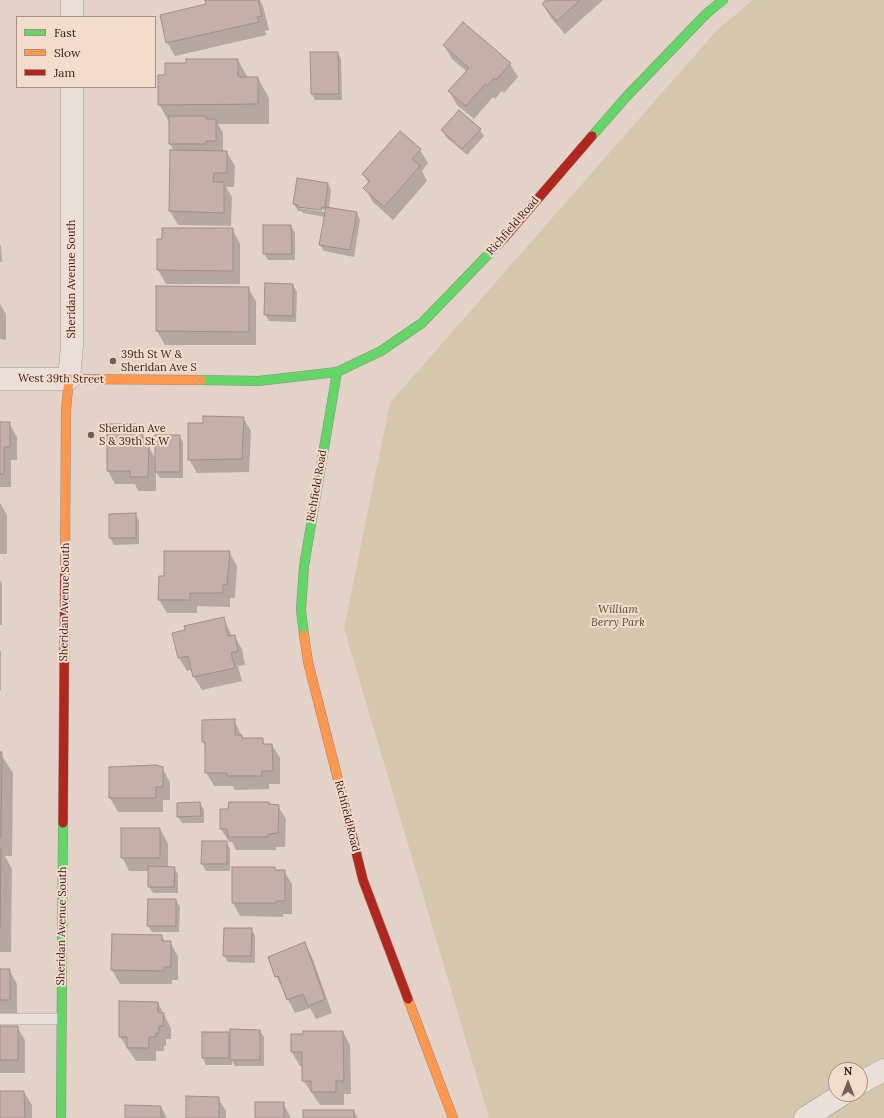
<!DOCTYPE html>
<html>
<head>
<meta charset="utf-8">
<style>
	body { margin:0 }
	#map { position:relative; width:884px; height:1118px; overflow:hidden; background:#e2d2c8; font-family:Lora,serif }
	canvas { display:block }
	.legend { position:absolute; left:16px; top:16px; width:140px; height:72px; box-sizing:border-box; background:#f4dccd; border:1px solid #a79186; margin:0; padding:5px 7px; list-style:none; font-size:12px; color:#33201c }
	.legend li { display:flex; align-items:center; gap:8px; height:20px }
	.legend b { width:20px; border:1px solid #a79186 }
	.north { position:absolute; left:828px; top:1062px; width:40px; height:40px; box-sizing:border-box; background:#f4dccd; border:1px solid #a79186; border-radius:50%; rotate:0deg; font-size:11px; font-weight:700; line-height:16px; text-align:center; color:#33201c }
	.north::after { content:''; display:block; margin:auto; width:14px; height:18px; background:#705e58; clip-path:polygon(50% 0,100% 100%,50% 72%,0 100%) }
</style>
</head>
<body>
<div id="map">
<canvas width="884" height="1118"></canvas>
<ul class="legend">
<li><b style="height:5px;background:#63d668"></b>Fast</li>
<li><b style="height:5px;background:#ff974d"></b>Slow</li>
<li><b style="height:5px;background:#b3261e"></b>Jam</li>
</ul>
<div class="north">N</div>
</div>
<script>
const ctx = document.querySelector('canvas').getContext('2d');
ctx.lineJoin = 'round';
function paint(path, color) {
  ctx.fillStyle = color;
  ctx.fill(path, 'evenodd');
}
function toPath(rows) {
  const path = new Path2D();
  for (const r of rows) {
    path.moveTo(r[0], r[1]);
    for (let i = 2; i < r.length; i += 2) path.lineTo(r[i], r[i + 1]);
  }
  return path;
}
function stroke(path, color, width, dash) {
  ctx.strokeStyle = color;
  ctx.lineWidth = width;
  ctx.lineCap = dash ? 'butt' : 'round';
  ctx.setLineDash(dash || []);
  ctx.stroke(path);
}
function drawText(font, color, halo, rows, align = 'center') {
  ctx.font = font + ' Lora,serif';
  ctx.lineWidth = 4;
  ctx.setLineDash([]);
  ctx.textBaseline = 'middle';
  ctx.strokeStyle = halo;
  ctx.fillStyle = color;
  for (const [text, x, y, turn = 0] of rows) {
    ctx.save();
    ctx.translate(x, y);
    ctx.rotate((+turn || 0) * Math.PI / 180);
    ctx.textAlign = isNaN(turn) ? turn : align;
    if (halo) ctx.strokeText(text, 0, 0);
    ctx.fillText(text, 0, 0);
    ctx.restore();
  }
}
paint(toPath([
	[753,0,884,0,884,1118,489,1118,344,628,390,403,717,30],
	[836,1070,860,1070,860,1094,836,1094]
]), '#d4c7ab');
paint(toPath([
	[206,0,260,0,263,6,269,30,265,31,266,35,175,56,167,42,207,5],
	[548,0,603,0,565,34,551,18,543,4],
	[444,45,510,64,518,77,504,93,502,91,495,99,493,97,474,119,457,105,449,91,467,72,452,59],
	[338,53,341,59,342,100,315,100,312,94],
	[238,60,248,78,258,78,269,98,269,124,218,124,223,133,223,152,227,152,235,166,234,187,226,187,232,197,231,226,178,225,170,211,174,151,170,144,170,124,159,104,166,76,187,64],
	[442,130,480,130,484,136,467,155,446,137],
	[420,150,428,163,422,171,427,181,393,220,373,202,365,188,369,184,363,174],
	[328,184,331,190,329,208,357,213,360,220,354,257,324,251,320,245,325,217,303,213,301,211,298,211,294,204],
	[299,206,326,210,326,212,299,208],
	[291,226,295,233,295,260,268,260,264,253],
	[232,229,240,243,240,284,166,284,158,270],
	[0,244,1,246,2,262,0,262],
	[293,285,297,292,296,322,269,321,265,314],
	[157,287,248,288,256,301,256,345,165,345,157,331],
	[0,304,6,314,6,340,0,339],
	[243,418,251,431,249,472,197,473,189,459,204,424],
	[0,423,9,423,17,437,17,460,11,460,11,487,0,487],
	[135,425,140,434,142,434,156,460,179,436,183,442,183,478,160,478,156,472,156,491,138,491,135,484,115,484,108,471],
	[0,503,7,515,7,554,0,554],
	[135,514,139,521,139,544,114,545,110,538],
	[229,552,237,566,235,598,230,598,230,607,197,606,197,613,167,613,159,600,165,577],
	[0,580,2,584,2,625,0,625],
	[223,618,232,636,234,636,242,649,245,665,238,666,242,681,202,690,194,677,192,670,187,671,179,658],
	[0,650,1,652,1,690,0,690],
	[234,720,243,739,262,739,265,745,272,745,280,758,280,784,269,784,269,789,235,790,233,786,214,786,206,772,206,748,203,742],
	[0,753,13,773,12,856,5,856,12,869,11,952,0,952],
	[162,768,170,782,170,800,163,800,163,812,118,812,110,798],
	[200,803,204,810,204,823,182,823,178,817],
	[269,803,270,805,278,806,286,819,285,847,276,847,276,850,236,850,232,842,229,842,221,829],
	[160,829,168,843,168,867,174,868,178,874,178,893,153,893,149,886,149,871,129,871,122,857],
	[226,842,230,849,230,871,206,871,202,864],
	[275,868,276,871,284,871,292,884,292,914,283,914,283,917,240,916,233,903],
	[176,900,180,907,179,932,152,932,148,926],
	[251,929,255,935,255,963,228,962,224,956],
	[113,935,162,936,165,942,170,942,178,956,178,980,172,980,172,984,120,984,112,970],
	[305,944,312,957,332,1013,316,1019,310,1008,295,1013,276,976],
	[0,970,9,970,17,984,17,1013,0,1013],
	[158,1003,171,1028,171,1039,166,1039,166,1046,164,1046,164,1051,156,1051,156,1061,136,1061,120,1037],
	[0,1027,17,1027,25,1040,25,1073,0,1073],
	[260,1031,264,1037,264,1066,235,1066,232,1061,232,1065,206,1065,203,1058,203,1033,228,1033,231,1037],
	[343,1032,350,1045,351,1094,344,1094,344,1105,320,1105,303,1080,303,1066,300,1066,292,1052],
	[0,1092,24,1092,32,1105,32,1118,0,1118],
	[218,1098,226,1111,226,1118,187,1118],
	[283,1103,291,1118,256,1118],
	[161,1107,167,1118,126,1118],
	[354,1111,358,1118,304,1118]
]), '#0003');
const building = toPath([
	[205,0,258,0,262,16,257,17,259,22,166,43,160,15,206,4,205,0],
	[546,0,580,0,557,21,542,4,546,0],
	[463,22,511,63,496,80,494,78,487,86,485,84,466,106,448,91,469,68,443,45,463,22],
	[310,52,338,52,339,94,311,94,310,52],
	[186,59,238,59,238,77,258,77,258,104,158,105,158,75,165,75,165,63,186,63,186,59],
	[459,110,481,129,462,149,441,130,459,110],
	[169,116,206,116,206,119,216,119,216,141,206,141,206,144,169,144,169,116],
	[400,131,421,149,412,159,420,166,384,207,363,188,370,181,362,174,400,131],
	[170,150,227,151,227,173,214,173,213,182,224,182,224,213,169,211,170,150],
	[297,178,328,183,325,208,322,207,321,210,298,207,298,205,293,204,297,178],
	[326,207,357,212,350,250,319,245,326,207],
	[263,225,291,225,292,254,263,254,263,225],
	[162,228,233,228,233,271,157,270,157,239,162,239,162,228],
	[265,283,293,284,293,316,264,315,265,283],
	[156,286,249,287,249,332,156,331,156,286],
	[203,416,244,417,242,459,188,460,188,423,203,423,203,416],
	[0,422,10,422,10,447,4,447,4,474,0,474,0,422],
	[107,424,136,424,136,433,143,433,142,446,149,446,148,477,130,477,130,471,107,471,107,424],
	[155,435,180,435,180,472,155,472,155,435],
	[136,513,136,538,109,538,109,514,136,513],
	[164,551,230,551,227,585,223,584,223,593,190,593,190,600,158,600,159,576,164,576,164,551],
	[224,617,228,636,235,635,238,651,231,653,235,668,193,677,188,656,178,658,172,633,185,630,184,626,224,617],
	[235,719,235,735,242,735,242,738,263,738,263,744,272,744,273,771,262,771,262,776,227,776,227,773,205,773,205,742,202,742,202,720,235,719],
	[0,752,2,752,1,837,0,837,0,752],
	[156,765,163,767,163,787,156,787,156,798,109,798,109,767,156,765],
	[200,802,201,816,177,817,177,803,200,802],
	[229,802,269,802,269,804,279,805,278,833,268,834,268,837,228,837,227,829,220,829,220,809,228,809,229,802],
	[121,828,160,828,160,858,121,858,121,828],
	[202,841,227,841,227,864,201,864,202,841],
	[0,848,1,848,0,928,0,848],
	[148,866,175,867,174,887,148,887,148,866],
	[232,867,275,867,275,870,285,870,285,901,276,901,276,903,232,903,232,867],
	[148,899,176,899,176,926,147,926,148,899],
	[224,928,252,928,251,956,223,956,224,928],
	[112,934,162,935,162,941,171,941,171,967,164,967,164,971,111,970,112,934],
	[305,942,325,999,308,1006,303,994,287,1000,278,976,275,977,268,957,305,942],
	[0,969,10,969,10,1000,0,1000,0,969],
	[119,1001,158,1002,158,1013,164,1013,163,1026,159,1026,159,1033,156,1033,156,1037,149,1037,149,1048,127,1048,127,1037,119,1037,119,1001],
	[0,1026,18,1026,18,1060,0,1060,0,1026],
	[230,1029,260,1030,260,1060,230,1060,230,1029],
	[303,1031,343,1031,344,1081,336,1081,336,1092,311,1092,311,1081,302,1081,302,1052,291,1052,291,1034,303,1034,303,1031],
	[202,1032,229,1032,229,1058,202,1058,202,1032],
	[0,1091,24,1091,25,1118,0,1118,0,1091],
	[186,1096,219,1097,219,1118,186,1118,186,1096],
	[255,1102,284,1102,284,1118,255,1118,255,1102],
	[125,1105,161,1106,161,1118,125,1118,125,1105],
	[303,1110,354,1110,354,1118,303,1118,303,1110]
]);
paint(building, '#c5afa9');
stroke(building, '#a18e88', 1);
const lane = toPath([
	[0,1019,61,1019]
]);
const street = toPath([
	[72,0,72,17],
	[0,379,69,379,72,345,72,87],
	[860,1083,884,1070],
	[805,1118,843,1094]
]);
const fast = toPath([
	[592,136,627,96,706,14,723,0],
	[201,380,258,381,337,372,381,351,422,323,504,238],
	[304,635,301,610,304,566,337,372],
	[61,1118,63,823]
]);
const slow = toPath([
	[65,568,66,410,69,379,201,380],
	[304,635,308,662,345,807],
	[408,999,453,1118]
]);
const jam = toPath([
	[504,238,592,136],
	[345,807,363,880,408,999],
	[63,823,65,568]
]);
stroke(lane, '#a69892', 12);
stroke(street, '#a69892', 23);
stroke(fast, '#968882', 10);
stroke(slow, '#968882', 10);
stroke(jam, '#968882', 10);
stroke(lane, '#e9e0da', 11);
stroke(street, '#e9e0da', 22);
stroke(fast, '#63d668', 9);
stroke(slow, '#ff974d', 9);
stroke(jam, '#b3261e', 9);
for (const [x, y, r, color] of [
	[113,361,4,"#705e58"],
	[91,435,4,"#705e58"]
]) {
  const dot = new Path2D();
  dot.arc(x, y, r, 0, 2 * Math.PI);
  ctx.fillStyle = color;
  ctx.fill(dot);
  stroke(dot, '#f4dccd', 1.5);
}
drawText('11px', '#33201c', '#f4dccd', [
	["Richfield Road",513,226,-49],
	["Sheridan Avenue South",72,279,-90],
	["West 39th Street",61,379,1],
	["Richfield Road",317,486,-80],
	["Sheridan Avenue South",65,602,-89],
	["Richfield Road",347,816,76],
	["Sheridan Avenue South",62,926,-89]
]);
drawText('11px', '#33201c', '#f4dccd', [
	["39th St W &",121,355],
	["Sheridan Ave S",121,368],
	["Sheridan Ave",99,429],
	["S & 39th St W",99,442]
], 'left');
drawText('italic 11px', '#4f4c23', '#f4dccd', [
	["William",618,610],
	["Berry Park",618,623]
]);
</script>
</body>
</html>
